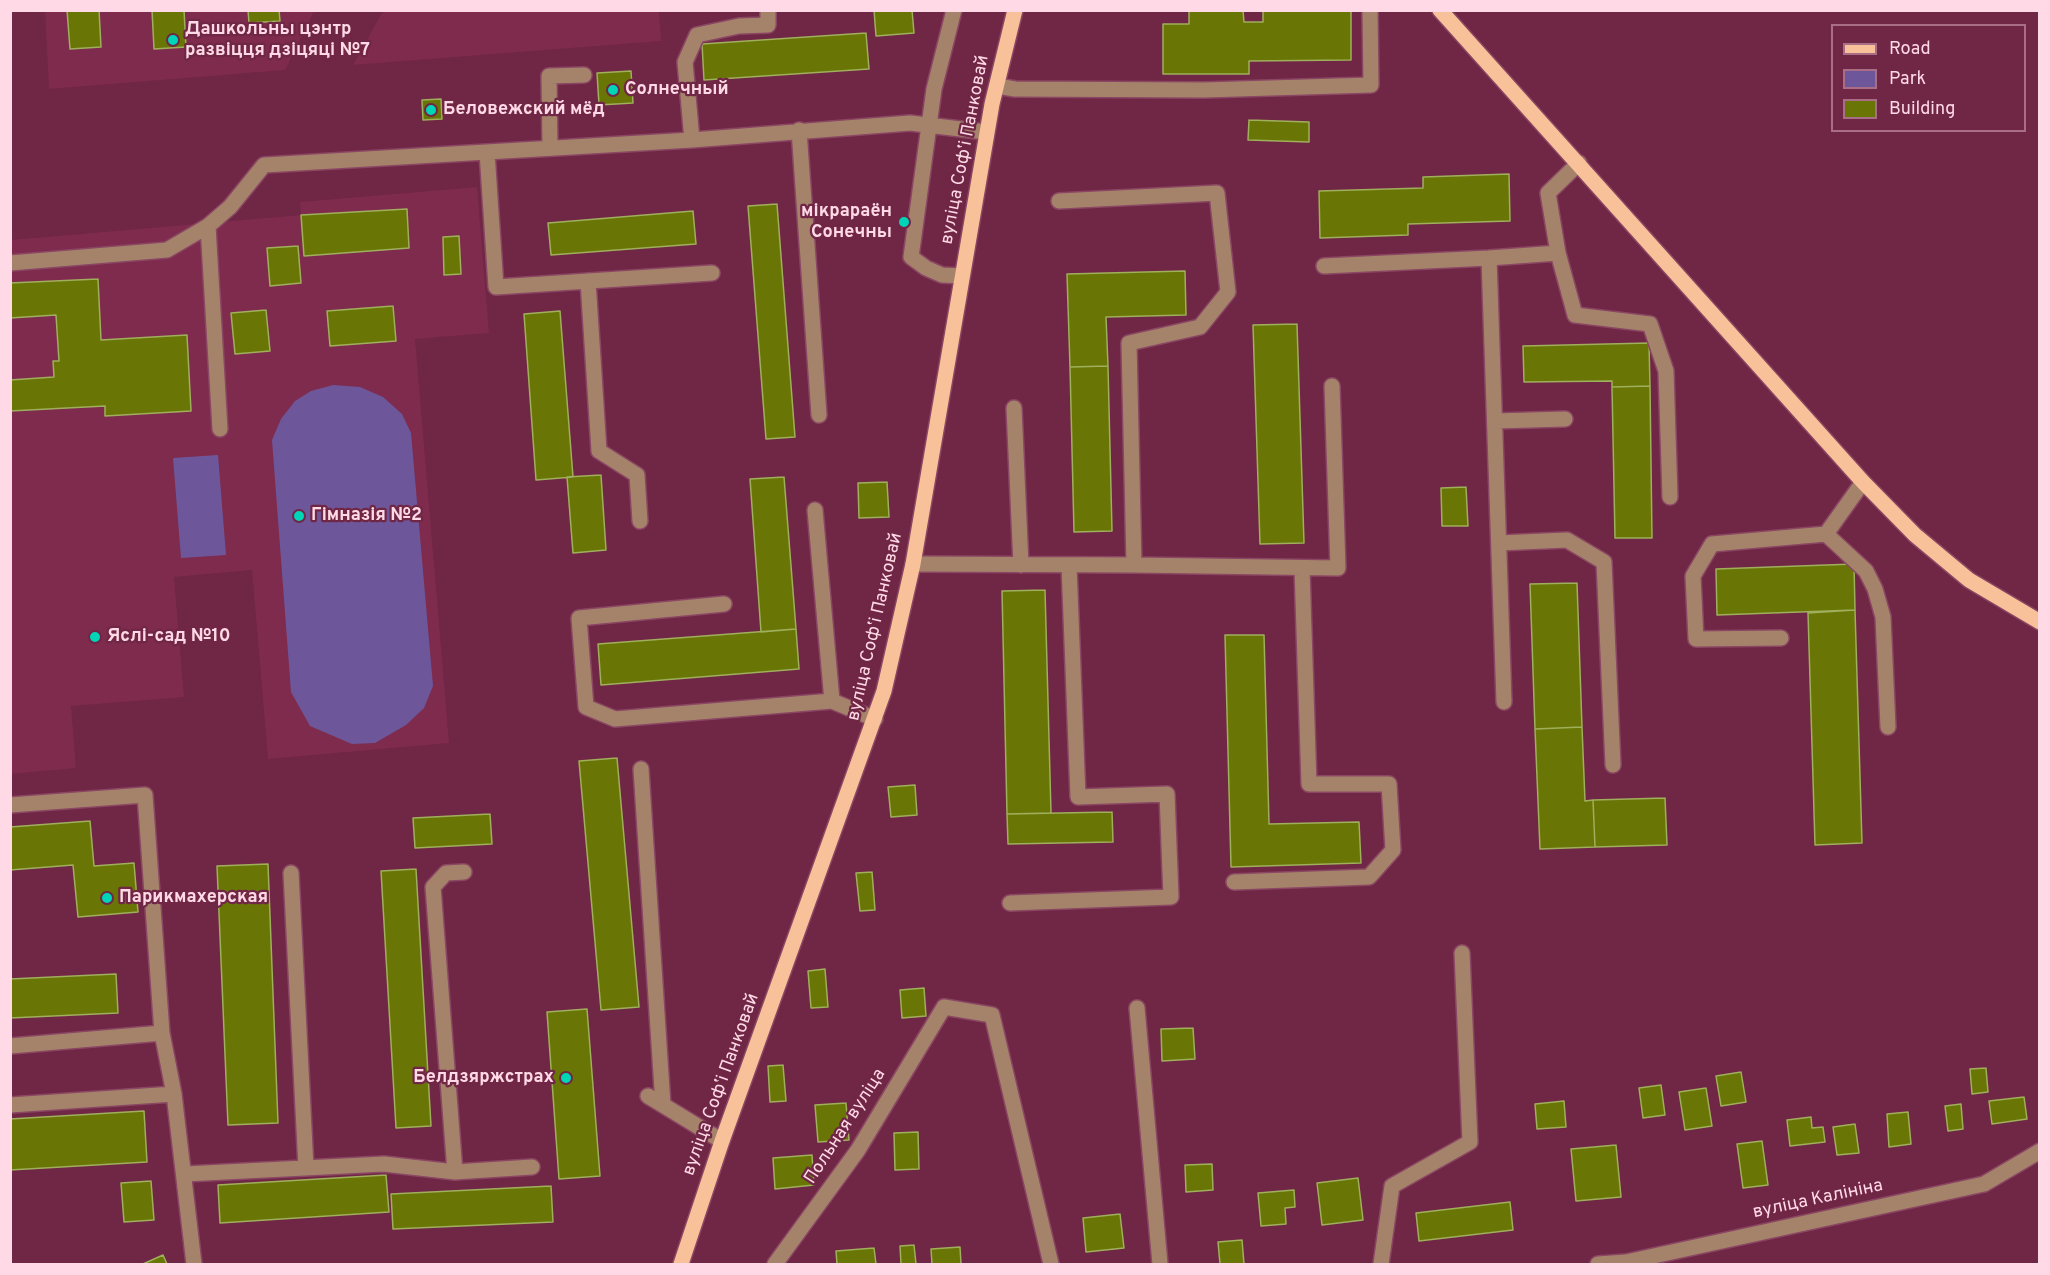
<!DOCTYPE html>
<html>
<head>
<meta charset="utf-8">
<style>
	body { margin:0 }
	#map { position:relative; width:2050px; height:1275px; overflow:hidden; background:#702645; font-family:Overpass,sans-serif }
	canvas { display:block }
	.frame { position:absolute; inset:0; border:12px solid #ffd9e5; pointer-events:none }
	.legend { position:absolute; left:1831px; top:24px; width:195px; height:108px; box-sizing:border-box; background:#702645; border:2px solid #a96e85; margin:0; padding:8px 10px; list-style:none; font-size:18px; color:#ffd9e5 }
	.legend li { display:flex; align-items:center; gap:12px; height:30px }
	.legend b { width:30px; border:2px solid #a96e85 }
</style>
</head>
<body>
<div id="map">
<canvas width="2050" height="1275"></canvas>
<div class="frame"></div>
<ul class="legend">
<li><b style="height:8px;background:#f9c199"></b>Road</li>
<li><b style="height:16px;background:#6d579a"></b>Park</li>
<li><b style="height:16px;background:#697606"></b>Building</li>
</ul>
</div>
<script>
const ctx = document.querySelector('canvas').getContext('2d');
ctx.lineJoin = 'round';
function paint(path, color) {
  ctx.fillStyle = color;
  ctx.fill(path, 'evenodd');
}
function toPath(rows) {
  const path = new Path2D();
  for (const r of rows) {
    path.moveTo(r[0], r[1]);
    for (let i = 2; i < r.length; i += 2) path.lineTo(r[i], r[i + 1]);
  }
  return path;
}
function stroke(path, color, width, dash) {
  ctx.strokeStyle = color;
  ctx.lineWidth = width;
  ctx.lineCap = dash ? 'butt' : 'round';
  ctx.setLineDash(dash || []);
  ctx.stroke(path);
}
function drawText(font, color, halo, rows, align = 'center') {
  ctx.font = font + ' Overpass,sans-serif';
  ctx.lineWidth = 4.5;
  ctx.setLineDash([]);
  ctx.textBaseline = 'middle';
  ctx.strokeStyle = halo;
  ctx.fillStyle = color;
  for (const [text, x, y, turn = 0] of rows) {
    ctx.save();
    ctx.translate(x, y);
    ctx.rotate((+turn || 0) * Math.PI / 180);
    ctx.textAlign = isNaN(turn) ? turn : align;
    if (halo) ctx.strokeText(text, 0, 0);
    ctx.fillText(text, 0, 0);
    ctx.restore();
  }
}
paint(toPath([
	[45,11,314,11,285,70,49,89],
	[383,11,659,11,661,41,353,65],
	[477,187,489,333,415,339,449,743,268,759,252,570,174,577,184,697,71,706,76,768,11,774,11,240,301,215,300,202]
]), '#7e2b4e');
paint(toPath([
	[333,385,360,387,383,397,402,414,411,433,433,686,424,708,406,725,375,743,352,744,310,726,291,692,272,440,281,419,295,401,311,391],
	[218,455,226,555,181,558,173,458]
]), '#6d579a');
const building = toPath([
	[67,10,99,10,101,47,70,49,67,10],
	[152,10,184,10,186,47,154,49,152,10],
	[248,10,279,10,280,21,249,23,248,10],
	[874,10,912,10,914,33,876,36,874,10],
	[1189,10,1243,10,1244,22,1263,22,1263,10,1351,10,1351,60,1249,61,1249,74,1163,74,1163,24,1189,24,1189,10],
	[866,33,869,69,704,80,702,44,866,33],
	[631,71,633,103,599,105,597,73,631,71],
	[441,99,442,119,423,120,422,100,441,99],
	[1249,120,1309,122,1309,142,1248,140,1249,120],
	[1509,174,1510,221,1408,224,1408,235,1320,238,1319,191,1423,188,1423,177,1509,174],
	[777,204,795,437,766,439,748,206,777,204],
	[407,209,409,248,304,256,301,215,407,209],
	[693,211,696,244,551,255,548,223,693,211],
	[459,236,461,274,444,275,443,237,459,236],
	[298,246,301,283,270,286,267,248,298,246],
	[1185,271,1186,315,1106,317,1108,366,1070,367,1067,274,1185,271],
	[98,279,101,340,187,335,191,411,105,416,105,406,10,411,10,380,54,377,53,361,59,361,56,315,10,318,10,283,98,279],
	[393,306,396,341,330,346,327,311,393,306],
	[266,310,270,351,235,354,231,313,266,310],
	[560,311,573,477,536,480,524,314,560,311],
	[1297,324,1304,543,1260,544,1253,325,1297,324],
	[1649,343,1650,386,1612,387,1612,381,1524,382,1523,346,1649,343],
	[1108,366,1112,531,1074,532,1070,367,1108,366],
	[1650,386,1652,538,1615,538,1612,387,1650,386],
	[601,475,606,550,573,553,567,477,601,475],
	[784,477,796,629,761,632,750,479,784,477],
	[887,482,889,517,859,518,858,483,887,482],
	[1466,487,1468,526,1442,526,1441,488,1466,487],
	[1854,564,1855,610,1717,615,1716,569,1854,564],
	[1577,583,1582,727,1535,729,1530,584,1577,583],
	[1045,590,1051,813,1007,814,1002,591,1045,590],
	[1855,610,1862,843,1815,845,1808,613,1855,610],
	[796,629,799,669,601,685,598,644,796,629],
	[1225,635,1264,635,1269,824,1359,822,1361,863,1231,867,1225,635],
	[1582,727,1585,801,1593,800,1595,847,1540,849,1535,729,1582,727],
	[617,758,639,1007,601,1010,579,761,617,758],
	[915,785,917,815,891,817,888,787,915,785],
	[1665,798,1667,845,1595,847,1593,800,1665,798],
	[1112,812,1113,842,1008,844,1007,814,1112,812],
	[490,814,492,844,415,848,413,818,490,814],
	[90,821,94,866,134,863,138,912,78,917,73,865,10,870,10,827,90,821],
	[268,864,278,1123,228,1125,217,866,268,864],
	[416,869,431,1126,396,1128,381,871,416,869],
	[872,872,875,910,860,911,856,873,872,872],
	[825,969,828,1007,811,1008,808,971,825,969],
	[116,974,118,1013,10,1018,10,979,116,974],
	[924,988,926,1016,902,1018,900,990,924,988],
	[587,1009,600,1176,559,1179,547,1012,587,1009],
	[1193,1028,1195,1059,1162,1061,1161,1029,1193,1028],
	[783,1065,786,1101,770,1102,768,1066,783,1065],
	[1986,1068,1988,1092,1972,1094,1970,1069,1986,1068],
	[1741,1072,1746,1102,1721,1106,1716,1076,1741,1072],
	[1661,1085,1665,1115,1643,1118,1639,1088,1661,1085],
	[1706,1088,1712,1126,1685,1130,1679,1092,1706,1088],
	[2024,1097,2027,1119,1992,1124,1989,1101,2024,1097],
	[1564,1101,1566,1127,1537,1129,1535,1104,1564,1101],
	[846,1103,849,1140,818,1142,815,1105,846,1103],
	[1961,1104,1963,1129,1948,1131,1945,1106,1961,1104],
	[144,1111,147,1162,10,1170,10,1119,144,1111],
	[1908,1112,1911,1144,1889,1147,1887,1114,1908,1112],
	[1811,1117,1812,1128,1823,1127,1825,1142,1790,1146,1787,1120,1811,1117],
	[1855,1124,1859,1153,1837,1155,1833,1127,1855,1124],
	[918,1132,919,1169,895,1170,894,1133,918,1132],
	[1762,1141,1768,1185,1743,1188,1737,1144,1762,1141],
	[1616,1145,1621,1197,1576,1201,1571,1149,1616,1145],
	[812,1155,814,1185,775,1189,773,1158,812,1155],
	[1212,1164,1213,1190,1186,1192,1185,1165,1212,1164],
	[386,1175,389,1212,220,1223,218,1185,386,1175],
	[1358,1178,1363,1220,1322,1225,1317,1183,1358,1178],
	[151,1181,154,1220,124,1222,121,1183,151,1181],
	[551,1186,553,1222,393,1229,391,1194,551,1186],
	[1294,1190,1295,1207,1285,1208,1286,1224,1261,1226,1258,1193,1294,1190],
	[1510,1202,1513,1230,1419,1241,1416,1213,1510,1202],
	[1120,1214,1124,1248,1086,1252,1083,1218,1120,1214],
	[1242,1240,1244,1264,1220,1264,1218,1242,1242,1240],
	[914,1245,916,1264,901,1264,900,1246,914,1245],
	[960,1247,961,1264,932,1264,931,1249,960,1247],
	[874,1248,876,1264,837,1264,836,1251,874,1248],
	[163,1255,167,1264,143,1264,163,1255]
]);
paint(building, '#697606');
stroke(building, '#a0af5c', 1.5);
const minor = toPath([
	[954,10,934,89,911,257,926,268,942,275,962,276],
	[997,86,1015,89,1204,90,1371,85,1370,10],
	[799,130,819,415],
	[692,140,685,62,697,35,739,26,768,25,768,10],
	[550,148,549,76,584,75],
	[487,152,496,287,712,273],
	[208,226,220,429],
	[1558,253,1575,315,1650,324,1666,371,1670,497],
	[10,263,167,250,208,226,230,207,264,165,692,140,910,123,986,132],
	[1324,266,1489,258],
	[588,281,599,451,637,475,640,521],
	[1014,408,1021,565],
	[1496,421,1565,419],
	[1863,482,1826,534,1866,571,1875,589,1883,617,1888,727],
	[815,510,832,701],
	[1499,543,1567,540,1604,562,1613,765],
	[913,564,1134,565,1129,343,1200,327,1228,292,1217,193,1059,201],
	[1134,565,1338,568,1332,386],
	[724,604,579,618,586,707,615,719,832,701,875,719],
	[1781,638,1696,639,1693,576,1712,544,1826,534],
	[1504,702,1489,258,1558,253,1548,193,1579,163],
	[641,769,663,1105],
	[10,805,145,795,162,1033,174,1094,194,1264],
	[291,873,306,1168],
	[1234,882,1369,877,1393,850,1389,784,1309,784,1302,569],
	[1010,903,1171,897,1167,794,1078,797,1069,565],
	[1137,1008,1160,1264],
	[10,1046,162,1033],
	[648,1096,722,1141],
	[10,1105,174,1094],
	[455,1172,532,1167],
	[185,1174,384,1164,455,1172,433,887,446,873,464,872],
	[775,1264,858,1150,944,1007,992,1015,1051,1264],
	[1381,1264,1392,1186,1470,1142,1462,953],
	[1598,1264,1626,1262,1984,1184,2040,1151]
]);
const major = toPath([
	[1440,10,1863,482,1915,535,1969,580,2040,622],
	[681,1264,722,1141,884,691,913,564,992,104,1015,10]
]);
stroke(minor, '#8a4662', 18);
stroke(major, '#8a4662', 18);
stroke(minor, '#a5836a', 15);
stroke(major, '#f9c199', 15);
for (const [x, y, r, color] of [
	[173,40,6,"#00d5b7"],
	[613,90,6,"#00d5b7"],
	[431,110,6,"#00d5b7"],
	[904,222,6,"#00d5b7"],
	[299,516,6,"#00d5b7"],
	[95,637,6,"#00d5b7"],
	[107,898,6,"#00d5b7"],
	[566,1078,6,"#00d5b7"]
]) {
  const dot = new Path2D();
  dot.arc(x, y, r, 0, 2 * Math.PI);
  ctx.fillStyle = color;
  ctx.fill(dot);
  stroke(dot, '#702645', 2);
}
drawText('bold 18px', '#ffd9e5', '#702645', [
	["Дашкольны цэнтр",185,30],
	["развіцця дзіцяці №7",185,51],
	["Солнечный",625,90],
	["Беловежский мёд",443,110],
	["мікрараён",892,212,"right"],
	["Сонечны",892,233,"right"],
	["Гімназія №2",311,516],
	["Яслі-сад №10",107,637],
	["Парикмахерская",119,898],
	["Белдзяржстрах",554,1078,"right"]
], 'left');
drawText('18px', '#ffd9e5', '#702645', [
	["вуліца Софʼі Панковай",966,150,-79],
	["вуліца Софʼі Панковай",876,627,-77],
	["вуліца Софʼі Панковай",722,1085,-70],
	["Польная вуліца",846,1127,-57],
	["вуліца Калініна",1818,1200,-12]
]);
</script>
</body>
</html>
